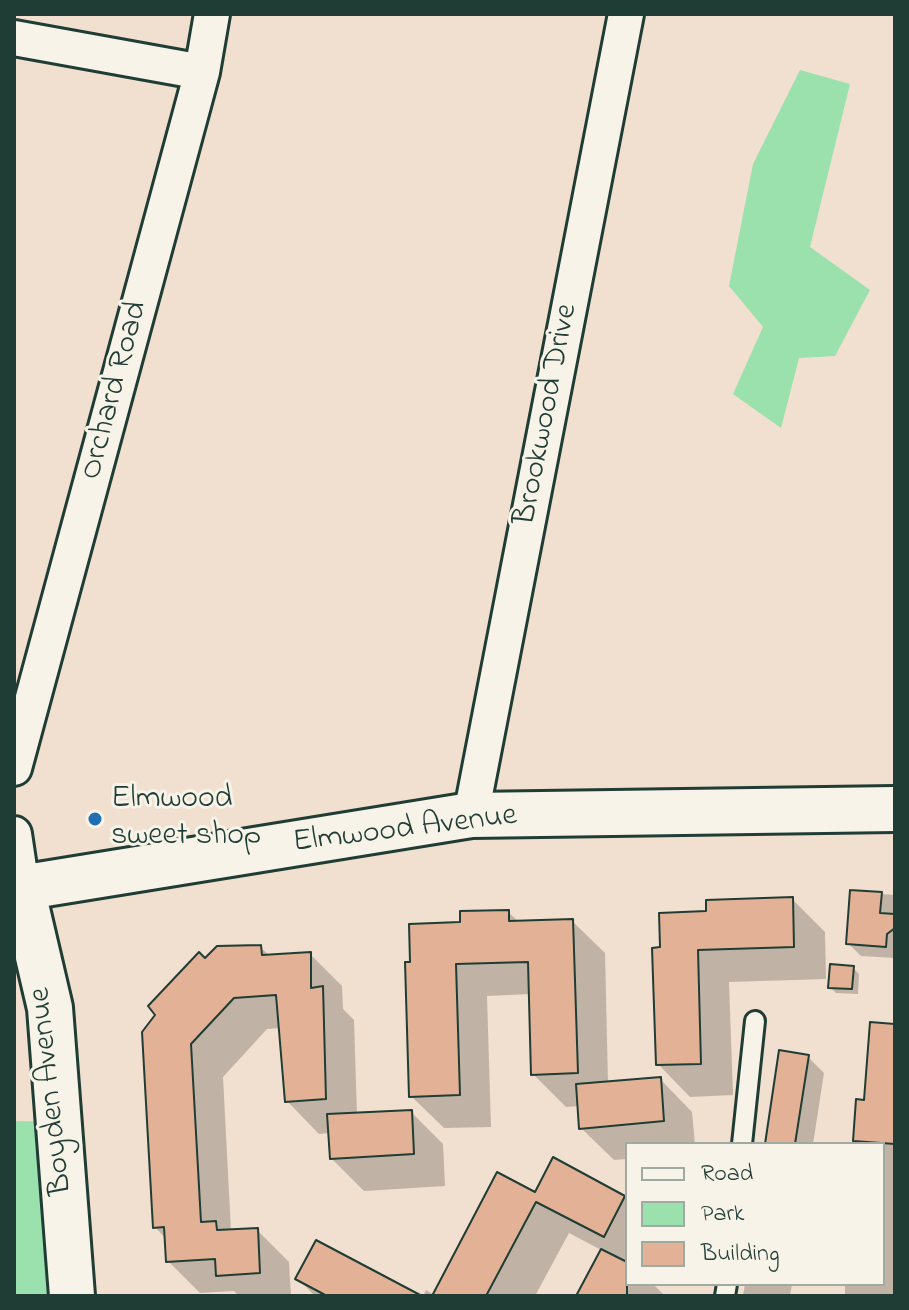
<!DOCTYPE html>
<html>
<head>
<meta charset="utf-8">
<style>
	body { margin:0 }
	#map { position:relative; width:909px; height:1310px; overflow:hidden; background:#f1dfcf; font-family:"Indie Flower",sans-serif }
	canvas { display:block }
	.frame { position:absolute; inset:0; border:16px solid #1f3d34; pointer-events:none }
	.legend { position:absolute; left:625px; top:1142px; width:260px; height:144px; box-sizing:border-box; background:#f7f3e8; border:2px solid #a1aaa0; margin:0; padding:10px 14px; list-style:none; font-size:24px; color:#1f3d34 }
	.legend li { display:flex; align-items:center; gap:16px; height:40px }
	.legend b { width:40px; border:2px solid #a1aaa0 }
</style>
</head>
<body>
<div id="map">
<canvas width="909" height="1310"></canvas>
<div class="frame"></div>
<ul class="legend">
<li><b style="height:10px;background:#f7f3e8"></b>Road</li>
<li><b style="height:22px;background:#9be1ae"></b>Park</li>
<li><b style="height:22px;background:#e3b195"></b>Building</li>
</ul>
</div>
<script>
const ctx = document.querySelector('canvas').getContext('2d');
ctx.lineJoin = 'round';
function paint(path, color) {
  ctx.fillStyle = color;
  ctx.fill(path, 'evenodd');
}
function toPath(rows) {
  const path = new Path2D();
  for (const r of rows) {
    path.moveTo(r[0], r[1]);
    for (let i = 2; i < r.length; i += 2) path.lineTo(r[i], r[i + 1]);
  }
  return path;
}
function stroke(path, color, width, dash) {
  ctx.strokeStyle = color;
  ctx.lineWidth = width;
  ctx.lineCap = dash ? 'butt' : 'round';
  ctx.setLineDash(dash || []);
  ctx.stroke(path);
}
function drawText(font, color, halo, rows, align = 'center') {
  ctx.font = font + ' "Indie Flower",sans-serif';
  ctx.lineWidth = 6;
  ctx.setLineDash([]);
  ctx.textBaseline = 'middle';
  ctx.strokeStyle = halo;
  ctx.fillStyle = color;
  for (const [text, x, y, turn = 0] of rows) {
    ctx.save();
    ctx.translate(x, y);
    ctx.rotate((+turn || 0) * Math.PI / 180);
    ctx.textAlign = isNaN(turn) ? turn : align;
    if (halo) ctx.strokeText(text, 0, 0);
    ctx.fillText(text, 0, 0);
    ctx.restore();
  }
}
paint(toPath([
	[800,70,850,84,810,247,870,290,835,356,799,358,781,428,733,394,763,327,729,286,753,164],
	[14,1121,68,1122,75,1296,14,1296]
]), '#9be1ae');
paint(toPath([
	[852,892,895,895,895,958,861,956,848,943],
	[792,899,825,932,826,979,729,982,733,1095,690,1097,658,1064,662,949,708,913],
	[508,912,519,922,572,921,605,953,608,1084,660,1079,692,1112,695,1144,627,1144,627,1159,614,1160,581,1128,580,1106,566,1107,533,1074,531,994,487,996,491,1127,444,1128,411,1096,412,964,462,924],
	[260,947,270,956,310,954,342,986,343,1009,354,1020,357,1115,411,1112,443,1144,445,1186,364,1191,331,1158,330,1133,319,1134,287,1101,281,1028,267,1029,223,1077,231,1231,257,1230,289,1262,291,1296,239,1296,234,1291,200,1293,168,1261,166,1239,155,1227,206,961],
	[853,968,859,974,858,994,836,993,830,987],
	[895,1026,895,1296,845,1296,845,1284,883,1284,883,1144,859,1144,855,1140,866,1102],
	[808,1057,824,1073,813,1144,767,1144],
	[535,1195,624,1197,627,1200,627,1284,653,1284,665,1296,579,1296,603,1251,569,1233,535,1296,423,1296,426,1290,434,1295],
	[298,1279,418,1296,315,1296],
	[745,1284,792,1284,790,1296,743,1296]
]), '#0003');
const building = toPath([
	[850,890,882,892,880,913,895,914,895,928,887,934,886,947,846,944,850,890],
	[793,897,794,947,698,950,701,1064,656,1065,652,948,660,947,659,913,706,911,706,900,793,897],
	[509,910,509,921,573,919,578,1073,531,1075,528,962,456,964,460,1095,409,1097,405,962,410,962,409,924,460,922,460,911,509,910],
	[261,945,262,955,311,952,311,988,323,986,326,1099,285,1102,276,995,234,998,191,1044,201,1222,216,1221,217,1230,258,1228,260,1273,216,1276,215,1259,166,1262,164,1227,153,1228,142,1032,155,1015,148,1006,199,952,205,958,217,946,261,945],
	[830,964,854,966,852,989,828,988,830,964],
	[870,1022,895,1024,895,1144,853,1141,856,1099,864,1100,870,1022],
	[779,1050,809,1055,795,1144,765,1144,779,1050],
	[661,1077,664,1121,579,1129,576,1084,661,1077],
	[412,1110,414,1154,330,1159,327,1114,412,1110],
	[553,1157,625,1196,604,1237,536,1202,486,1296,432,1296,497,1172,535,1192,553,1157],
	[316,1240,422,1296,327,1296,295,1279,316,1240],
	[601,1249,627,1262,627,1296,576,1296,601,1249]
]);
paint(building, '#e3b195');
stroke(building, '#1f3d34', 2);
const lane = toPath([
	[742,1144,755,1021],
	[725,1296,727,1284]
]);
const street = toPath([
	[14,38,202,72],
	[14,768,202,72,212,14],
	[471,815,626,14],
	[14,834,22,888]
]);
const secondary = toPath([
	[22,888,50,1008,72,1296],
	[14,889,471,815,895,809]
]);
stroke(lane, '#1f3d34', 24);
stroke(street, '#1f3d34', 40);
stroke(secondary, '#1f3d34', 50);
stroke(lane, '#f7f3e8', 18);
stroke(street, '#f7f3e8', 34);
stroke(secondary, '#f7f3e8', 44);
for (const [x, y, r, color] of [
	[95,819,8,"#1f6fb2"]
]) {
  const dot = new Path2D();
  dot.arc(x, y, r, 0, 2 * Math.PI);
  ctx.fillStyle = color;
  ctx.fill(dot);
  stroke(dot, '#f7f3e8', 3);
}
drawText('32px', '#1f3d34', '#f7f3e8', [
	["Orchard Road",116,391,-75],
	["Brookwood Drive",548,415,-79],
	["Elmwood Avenue",405,831,-7],
	["Boyden Avenue",53,1091,-96]
]);
drawText('32px', '#1f3d34', '#f7f3e8', [
	["Elmwood",111,801],
	["sweet shop",111,838]
], 'left');
</script>
</body>
</html>
